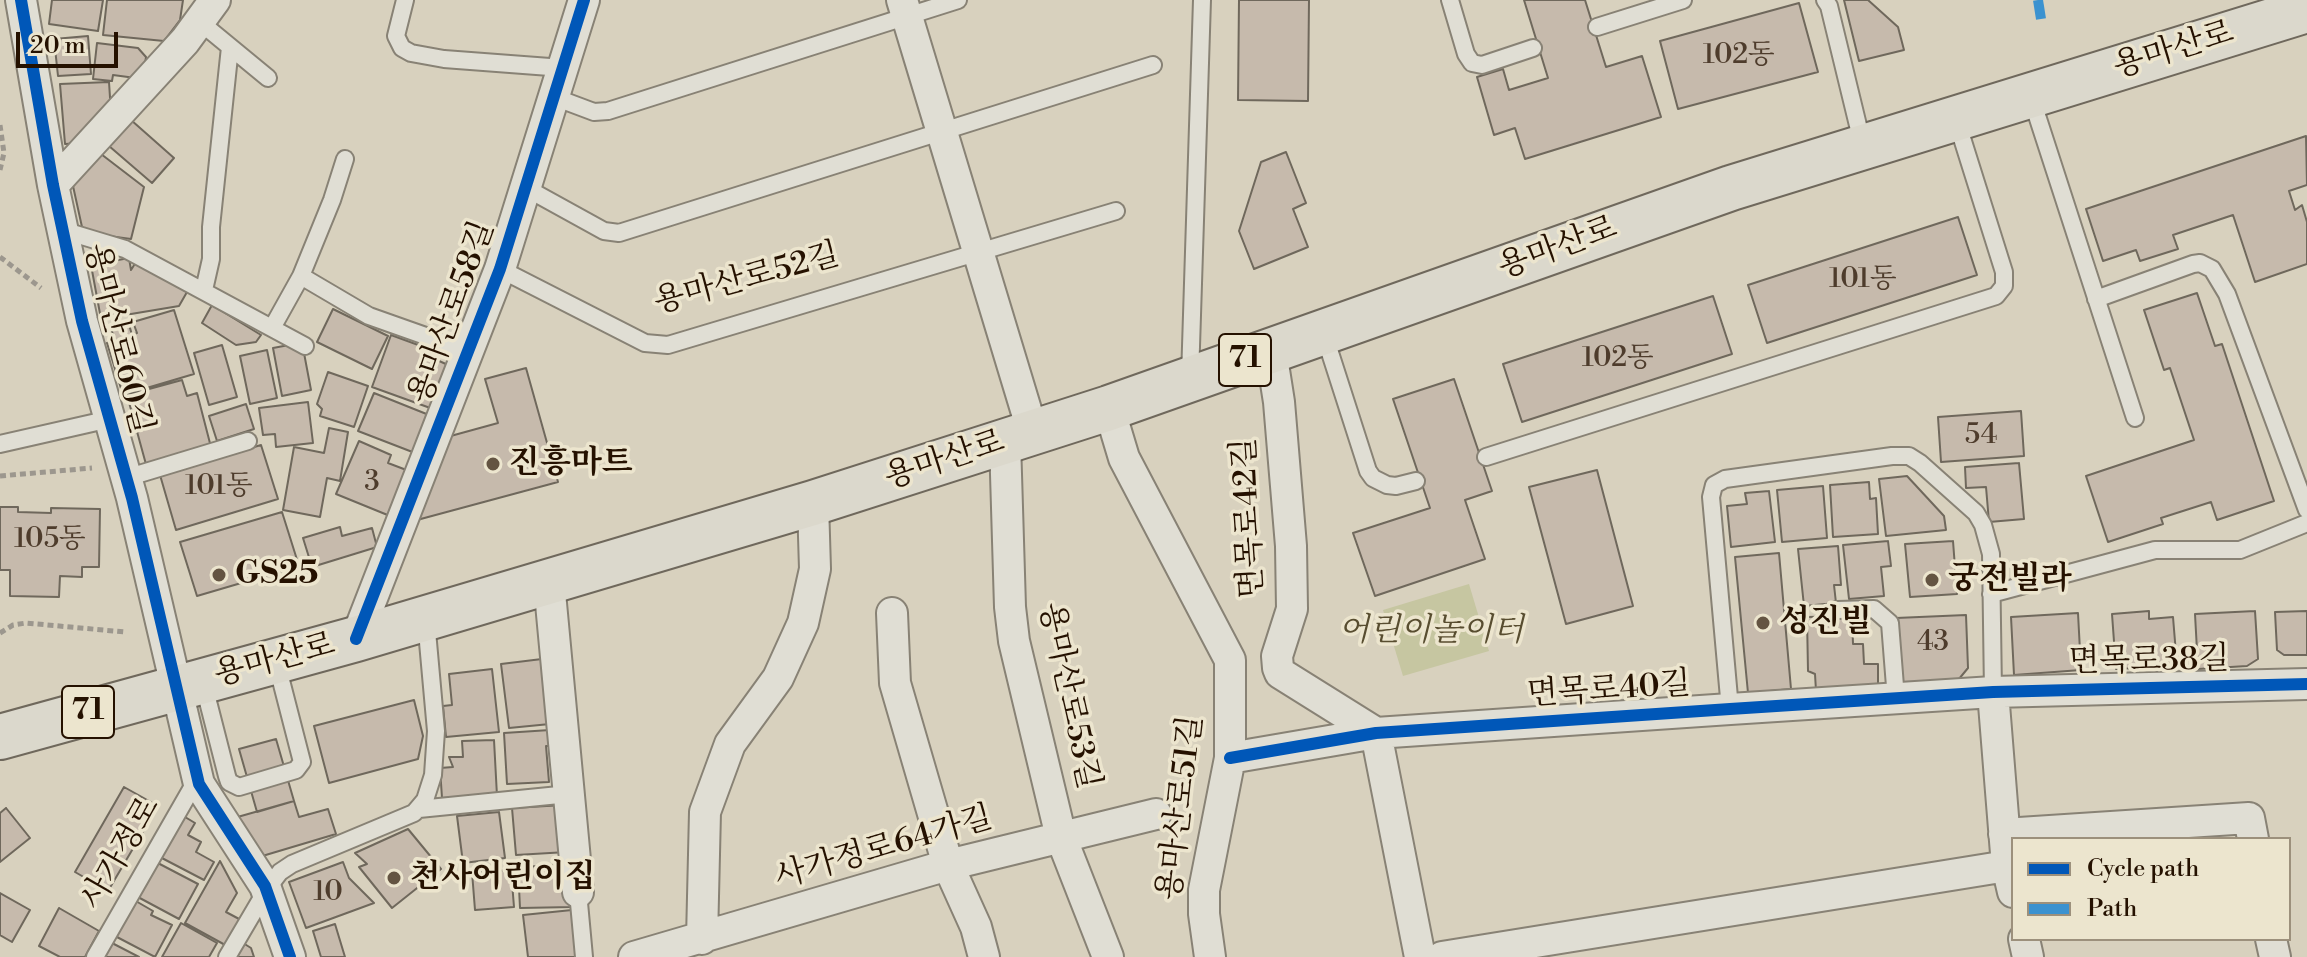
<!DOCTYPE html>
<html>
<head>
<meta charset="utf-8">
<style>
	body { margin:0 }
	#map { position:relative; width:2307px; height:957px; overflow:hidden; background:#d8d1be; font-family:"Libre Bodoni",serif }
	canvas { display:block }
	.legend { position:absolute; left:2011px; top:837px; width:280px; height:104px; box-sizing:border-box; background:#ece5ce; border:2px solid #9c907c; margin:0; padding:10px 14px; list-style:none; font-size:24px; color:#251100 }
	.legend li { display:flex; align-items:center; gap:16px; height:40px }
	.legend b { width:40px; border:2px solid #9c907c }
	.scale { position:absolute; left:16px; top:32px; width:102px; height:36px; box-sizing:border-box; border:4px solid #251100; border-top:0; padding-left:10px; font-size:24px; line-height:28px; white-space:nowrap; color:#251100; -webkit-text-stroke:6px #ece5ce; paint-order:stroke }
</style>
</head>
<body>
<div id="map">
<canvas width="2307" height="957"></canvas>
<ul class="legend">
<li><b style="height:10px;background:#0057b8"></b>Cycle path</li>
<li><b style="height:10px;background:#3b92d0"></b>Path</li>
</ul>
<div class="scale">20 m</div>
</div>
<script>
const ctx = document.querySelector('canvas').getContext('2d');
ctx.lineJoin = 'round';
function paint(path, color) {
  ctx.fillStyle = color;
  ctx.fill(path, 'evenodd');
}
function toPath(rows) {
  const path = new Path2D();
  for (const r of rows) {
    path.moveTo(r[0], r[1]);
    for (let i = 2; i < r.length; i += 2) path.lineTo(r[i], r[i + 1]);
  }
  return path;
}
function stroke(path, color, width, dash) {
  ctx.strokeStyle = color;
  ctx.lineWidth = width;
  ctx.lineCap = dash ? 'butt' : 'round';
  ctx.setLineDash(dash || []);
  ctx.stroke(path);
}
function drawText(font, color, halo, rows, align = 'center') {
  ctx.font = font + ' "Libre Bodoni","Noto Serif KR",serif';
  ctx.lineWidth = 7;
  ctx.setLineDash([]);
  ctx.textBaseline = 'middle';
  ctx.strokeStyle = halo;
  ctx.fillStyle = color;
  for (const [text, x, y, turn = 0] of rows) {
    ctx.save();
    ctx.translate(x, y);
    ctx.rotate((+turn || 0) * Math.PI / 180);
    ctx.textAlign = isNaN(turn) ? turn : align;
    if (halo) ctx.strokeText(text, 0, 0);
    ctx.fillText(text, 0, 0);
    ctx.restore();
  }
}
paint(toPath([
	[1469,584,1489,651,1403,676,1383,610]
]), '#c6c6a1');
const building = toPath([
	[52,0,103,0,98,31,49,24,52,0],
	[107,0,183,0,180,20,164,41,103,35,107,0],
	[1239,0,1309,0,1308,101,1238,100,1239,0],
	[1524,0,1585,0,1606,67,1642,56,1661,117,1525,159,1515,128,1494,135,1477,77,1503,69,1509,90,1548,78,1524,0],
	[1844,0,1868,0,1898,27,1904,50,1859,61,1844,0],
	[1799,3,1818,72,1678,109,1660,41,1799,3],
	[88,36,91,74,58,76,54,39,88,36],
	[97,43,138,48,146,57,143,79,113,75,112,81,93,79,97,43],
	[109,82,111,113,81,143,65,144,60,84,109,82],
	[131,120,174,158,152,183,109,146,131,120],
	[2306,136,2307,185,2289,191,2295,210,2302,205,2307,222,2307,264,2255,282,2233,215,2173,235,2178,249,2140,261,2136,250,2103,261,2086,209,2306,136],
	[1286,152,1306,203,1293,209,1308,247,1254,269,1239,231,1261,162,1286,152],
	[101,154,144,187,131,239,94,234,82,227,73,186,101,154],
	[1958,217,1977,275,1767,343,1748,285,1958,217],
	[129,258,131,270,136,262,187,292,179,306,101,319,91,265,129,258],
	[2197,293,2215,346,2222,344,2274,501,2217,520,2211,502,2161,518,2163,524,2108,542,2086,476,2194,440,2170,368,2164,370,2144,310,2197,293],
	[1713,296,1732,354,1522,422,1503,364,1713,296],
	[212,305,261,335,256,342,236,345,202,323,212,305],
	[333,309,388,336,372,369,317,342,333,309],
	[174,310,194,374,123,395,107,343,115,340,110,326,128,321,132,335,137,333,133,322,174,310],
	[391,335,440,353,437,360,448,365,433,409,372,387,391,335],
	[222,345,237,397,209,405,194,353,222,345],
	[289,345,304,353,311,390,282,396,273,348,289,345],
	[267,350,277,398,250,404,240,356,267,350],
	[526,368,558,482,417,520,447,437,498,423,485,379,526,368],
	[328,372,368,386,354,427,320,416,322,409,317,404,328,372],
	[1454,379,1492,491,1465,500,1485,559,1375,596,1353,533,1430,508,1393,399,1454,379],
	[182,380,187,396,197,393,212,451,147,468,127,395,182,380],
	[374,393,429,415,415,453,358,431,374,393],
	[308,402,313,443,276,447,275,434,263,435,259,408,308,402],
	[246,404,254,429,217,441,209,416,246,404],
	[2021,411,2024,456,1941,462,1938,417,2021,411],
	[329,428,348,432,340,481,327,478,320,517,283,510,294,447,324,453,329,428],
	[359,441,391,455,388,463,409,471,390,516,336,494,359,441],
	[261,445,278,499,176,530,160,475,261,445],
	[2019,463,2024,519,1989,522,1986,487,1966,488,1965,467,2019,463],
	[1597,470,1633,606,1566,624,1529,487,1597,470],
	[1907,476,1944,516,1946,530,1886,536,1879,479,1907,476],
	[1869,482,1870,499,1876,498,1878,534,1833,537,1830,485,1869,482],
	[1823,486,1827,538,1782,542,1777,490,1823,486],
	[1769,491,1775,542,1731,547,1727,506,1747,504,1745,493,1769,491],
	[0,507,18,507,18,512,51,513,51,508,100,509,99,567,82,567,82,577,60,576,59,597,10,596,10,570,0,570,0,507],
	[282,512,299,566,197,596,180,542,282,512],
	[340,527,342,536,372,528,377,547,312,567,303,538,340,527],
	[1888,541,1891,566,1881,567,1884,596,1849,599,1843,545,1888,541],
	[1953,541,1957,594,1910,597,1905,544,1953,541],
	[1838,546,1841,585,1834,585,1836,603,1804,606,1798,549,1838,546],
	[1779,553,1791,689,1748,693,1735,557,1779,553],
	[2149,611,2149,619,2173,617,2177,666,2116,669,2112,614,2149,611],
	[2255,611,2258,659,2247,666,2198,669,2195,614,2255,611],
	[2307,611,2307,655,2284,655,2277,650,2275,612,2307,611],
	[2078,613,2081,670,2014,675,2011,617,2078,613],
	[1966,615,1968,668,1954,685,1901,689,1896,618,1966,615],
	[1852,616,1853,644,1863,644,1864,664,1878,664,1878,690,1816,691,1815,674,1808,671,1807,617,1852,616],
	[542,659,550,724,509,728,501,664,542,659],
	[492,669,499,732,446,737,443,706,452,705,449,674,492,669],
	[414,700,423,736,418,759,329,783,314,726,414,700],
	[550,730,551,746,546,746,549,782,507,784,504,733,550,730],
	[276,739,294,801,257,812,239,749,276,739],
	[494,740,497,796,442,798,440,768,453,767,449,757,463,757,462,741,494,740],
	[124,787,158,806,108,891,75,872,124,787],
	[294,801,299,817,328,809,336,834,259,857,234,818,294,801],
	[564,805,567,852,516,855,512,808,564,805],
	[6,808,30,838,0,862,0,813,6,808],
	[499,812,505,858,463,863,457,816,499,812],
	[180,814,195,823,188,835,201,842,196,852,214,862,204,880,158,856,180,814],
	[408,829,441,869,392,908,359,867,367,864,355,853,408,829],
	[154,861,198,884,179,919,136,896,154,861],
	[220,861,237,893,226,912,241,920,227,946,185,923,220,861],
	[343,862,349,878,374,903,306,928,289,882,343,862],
	[565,865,573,907,520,908,518,867,565,865],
	[511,870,514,907,475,910,472,872,511,870],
	[0,893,30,910,12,942,0,935,0,893],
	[134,900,153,911,151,915,172,925,155,957,115,936,134,900],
	[59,908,99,931,85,957,60,957,39,946,59,908],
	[572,910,577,957,528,957,523,915,572,910],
	[181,923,217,943,209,957,162,957,181,923],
	[335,924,345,957,321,957,313,931,335,924],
	[112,943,139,957,104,957,112,943],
	[243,943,251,948,254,957,235,957,243,943]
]);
paint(building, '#c6baac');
stroke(building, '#6f685c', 2);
const lane = toPath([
	[405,0,396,36,402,48,411,53,444,59,563,68],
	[1450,0,1466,54,1472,63,1482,65,1533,48],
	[1825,0,1829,6,1863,146],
	[200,22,268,78],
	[1597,27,1683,0],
	[554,97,594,112,608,111,958,0],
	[2031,97,2135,418],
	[526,188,604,231,619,233,1153,65],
	[62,230,125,249,305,346],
	[500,269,645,343,668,345,1116,211],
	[301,276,369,316,468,351],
	[204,290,211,259,211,227,230,47],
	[2096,299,2193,264,2200,263,2212,269,2227,294,2307,510],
	[272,328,301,276,332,200,345,159],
	[1324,334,1368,471,1373,478,1387,485,1396,486,1416,481],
	[1190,378,1202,0],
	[0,444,110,419],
	[1486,457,1996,296,2004,286,2004,272,1956,119],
	[126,478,248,441],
	[1991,594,2155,550,2240,550,2307,523],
	[1837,610,1874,609,1890,623,1896,699],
	[203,682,227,776,229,782,239,787,296,770,302,762,276,661],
	[1730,709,1711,497,1714,485,1725,479,1892,456,1909,456,1920,463,1976,513,1983,525,1991,554,1993,692],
	[419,809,569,794],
	[578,892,584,957],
	[95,957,197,779],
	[227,957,267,889,280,872,292,864,414,813,425,800,433,775,436,731,426,620]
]);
const street = toPath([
	[21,0,53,185,82,321,132,498,199,784,265,886,290,957],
	[902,0,1033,433],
	[53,185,185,41,215,0],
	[1271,351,1279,402,1291,546,1292,609,1277,656,1278,668,1280,673,1376,733,1420,957],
	[1109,408,1124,458,1230,660,1230,758,1204,890,1204,914,1210,957],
	[1005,441,1010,607,1014,641,1061,837,1108,957],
	[549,582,578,892],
	[892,613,895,683,948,865,976,927,984,957],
	[356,639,500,269,584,0],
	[1993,692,2007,866,2013,892],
	[1230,758,1376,733,1730,709,1993,692,2307,684],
	[2004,834,2249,818,2253,839],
	[702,939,705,812,730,744,778,678,803,623,815,569,813,503],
	[2024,939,2028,957],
	[2271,939,2275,957],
	[634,957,948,865,1156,814],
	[1442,957,2007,866]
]);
const primary = toPath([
	[0,737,356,639,813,503,1109,408,1731,188,2307,10]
]);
stroke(lane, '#888275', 20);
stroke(street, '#888275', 34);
stroke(primary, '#6f685c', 48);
stroke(toPath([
	[0,125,4,153,0,170],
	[0,257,41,288],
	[0,476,92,468],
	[0,633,13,625,26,623,125,632]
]), '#9c978e', 5, [6, 4]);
stroke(lane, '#e0ded4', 16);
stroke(street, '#e0ded4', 30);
stroke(primary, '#dbd8cc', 44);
stroke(toPath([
	[2038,0,2041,19]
]), '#3b92d0', 10, [20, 10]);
stroke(toPath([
	[21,0,53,185,82,321,132,498,199,784,265,886,290,957],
	[356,639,500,269,584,0],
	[1230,758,1376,733,1730,709,1993,692,2307,684]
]), '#0057b8', 12);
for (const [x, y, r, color] of [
	[493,464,8,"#645442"],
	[219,575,8,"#645442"],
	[1932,580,8,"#645442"],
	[1763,623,8,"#645442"],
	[394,878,8,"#645442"]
]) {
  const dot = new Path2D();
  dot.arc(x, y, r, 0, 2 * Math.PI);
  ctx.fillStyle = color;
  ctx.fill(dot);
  stroke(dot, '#ece5ce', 3);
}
drawText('28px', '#4e3c2c', null, [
	["102동",1739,56],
	["101동",1863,280],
	["102동",1618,359],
	["54",1981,436],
	["3",372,483],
	["101동",219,487],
	["105동",50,540],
	["43",1933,643],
	["10",328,893]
]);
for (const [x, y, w] of [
	[1245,360,52],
	[88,712,52]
]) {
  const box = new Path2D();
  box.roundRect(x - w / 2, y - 26, w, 52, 6);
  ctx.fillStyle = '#ece5ce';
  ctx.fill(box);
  stroke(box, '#251100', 2);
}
drawText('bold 30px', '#251100', null, [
	["71",1245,360],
	["71",88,712]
]);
drawText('32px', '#251100', '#ece5ce', [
	["용마산로",2174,51,-17],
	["용마산로",1558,249,-20],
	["용마산로52길",747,280,-15],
	["용마산로58길",453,313,-70],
	["용마산로60길",117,339,76],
	["용마산로",945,461,-18],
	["면목로42길",1250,518,-93],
	["용마산로",275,661,-15],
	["면목로38길",2149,662,-1],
	["면목로40길",1609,691,-4],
	["용마산로53길",1068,696,78],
	["용마산로51길",1182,808,-83],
	["사가정로64가길",884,849,-16],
	["사가정로",122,854,-60]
]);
drawText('bold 32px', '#251100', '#ece5ce', [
	["진흥마트",509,464],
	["GS25",235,575],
	["궁전빌라",1948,580],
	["성진빌",1779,623],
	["천사어린이집",410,878]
], 'left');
drawText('italic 32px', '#584d30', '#ece5ce', [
	["어린이놀이터",1431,632]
]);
</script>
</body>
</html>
